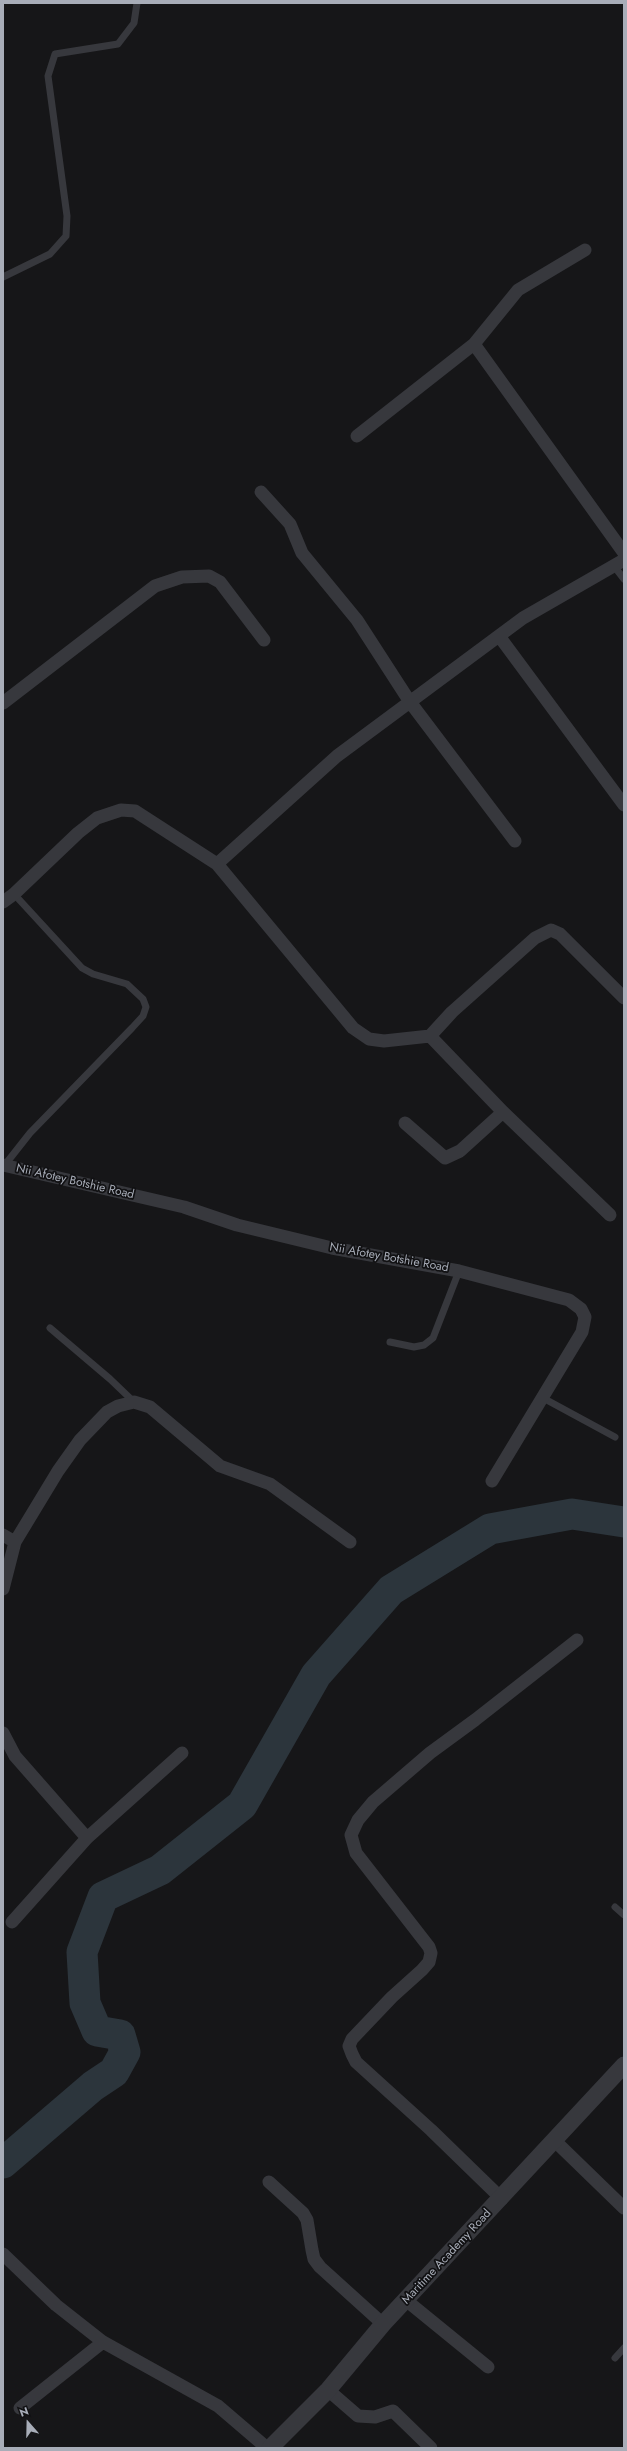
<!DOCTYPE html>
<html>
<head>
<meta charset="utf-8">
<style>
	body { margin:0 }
	#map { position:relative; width:627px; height:2451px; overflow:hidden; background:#161618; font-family:Jost,sans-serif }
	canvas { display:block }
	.frame { position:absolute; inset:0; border:4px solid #a8adb8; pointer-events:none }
	.north { position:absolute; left:8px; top:2403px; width:40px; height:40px; -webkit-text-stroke:3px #111113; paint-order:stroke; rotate:340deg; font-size:11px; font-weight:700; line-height:16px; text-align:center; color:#a8adb8 }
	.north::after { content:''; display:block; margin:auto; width:14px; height:18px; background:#a8adb8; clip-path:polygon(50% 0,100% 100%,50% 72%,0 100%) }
</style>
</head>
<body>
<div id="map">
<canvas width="627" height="2451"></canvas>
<div class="frame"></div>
<div class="north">N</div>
</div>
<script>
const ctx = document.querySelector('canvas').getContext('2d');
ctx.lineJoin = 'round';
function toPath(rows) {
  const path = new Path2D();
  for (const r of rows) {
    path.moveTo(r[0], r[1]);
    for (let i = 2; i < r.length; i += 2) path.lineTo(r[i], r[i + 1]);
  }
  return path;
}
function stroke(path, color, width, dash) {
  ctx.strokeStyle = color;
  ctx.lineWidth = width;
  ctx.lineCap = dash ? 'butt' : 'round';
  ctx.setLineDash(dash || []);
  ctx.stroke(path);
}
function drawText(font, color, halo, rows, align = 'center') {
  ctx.font = font + ' Jost,sans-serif';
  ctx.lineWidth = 3.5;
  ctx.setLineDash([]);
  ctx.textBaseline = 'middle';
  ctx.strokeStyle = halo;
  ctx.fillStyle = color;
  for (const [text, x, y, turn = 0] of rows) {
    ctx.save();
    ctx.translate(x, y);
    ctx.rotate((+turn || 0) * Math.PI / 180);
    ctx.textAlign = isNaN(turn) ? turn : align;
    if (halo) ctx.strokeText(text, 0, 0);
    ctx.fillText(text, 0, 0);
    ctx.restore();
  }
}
stroke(toPath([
	[3,2163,93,2086,114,2072,125,2052,120,2035,97,2031,85,2003,82,1952,103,1897,160,1870,242,1805,316,1675,391,1590,490,1529,572,1514,624,1522]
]), '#2c353c', 31);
stroke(toPath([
	[3,277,50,254,66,236,67,216,48,76,55,54,118,44,134,23,137,3],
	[614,566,624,579],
	[4,1166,30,1133,132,1028,143,1016,146,1007,143,999,127,984,93,974,82,968,14,894],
	[50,1328,110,1379,134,1402],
	[390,1342,414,1347,424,1345,433,1338,459,1271],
	[543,1398,615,1437],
	[615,1907,624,1915],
	[615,2358,624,2348]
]), '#37383d', 7);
stroke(toPath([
	[474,344,624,553],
	[357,436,474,344,518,290,585,250],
	[261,492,290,524,302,553,357,620,410,702,515,841],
	[499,636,624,805],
	[3,703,155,586,182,577,209,576,220,582,264,640],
	[217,864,337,756,523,618,624,560],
	[3,902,14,894,78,833,97,818,121,810,135,811,217,864,353,1028,369,1039,384,1041,430,1036,452,1012,535,938,551,930,560,934,624,998],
	[430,1036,503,1112,610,1215],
	[405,1123,445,1158,460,1151,503,1112],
	[3,1165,184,1207,237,1225,332,1248,459,1271,569,1300,581,1309,585,1317,582,1332,492,1481],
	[3,1535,15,1542],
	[3,1589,15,1542,58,1471,80,1440,107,1412,118,1406,134,1402,150,1407,220,1466,270,1484,350,1542],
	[3,1733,15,1756,87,1838],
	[12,1922,87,1838,182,1753],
	[555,2141,624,2208],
	[269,2182,303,2213,307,2220,312,2250,314,2259,320,2267,383,2324],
	[502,2199,431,2130,356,2062,352,2054,349,2046,352,2039,392,1997,422,1970,429,1962,431,1953,429,1947,356,1853,351,1835,358,1820,373,1802,430,1753,475,1720,577,1640],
	[3,2254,56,2305,103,2342,218,2406,267,2448],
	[407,2301,488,2367],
	[328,2390,358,2416,375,2417,393,2411,431,2448],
	[20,2408,103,2342]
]), '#37383d', 13);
stroke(toPath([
	[270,2448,328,2390,383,2324,624,2065]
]), '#37383d', 17);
drawText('12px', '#a8adb8', '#111113', [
	["Nii Afotey Botshie Road",75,1182,13],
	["Nii Afotey Botshie Road",389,1258,10],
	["Maritime Academy Road",447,2257,-47]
]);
</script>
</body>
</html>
